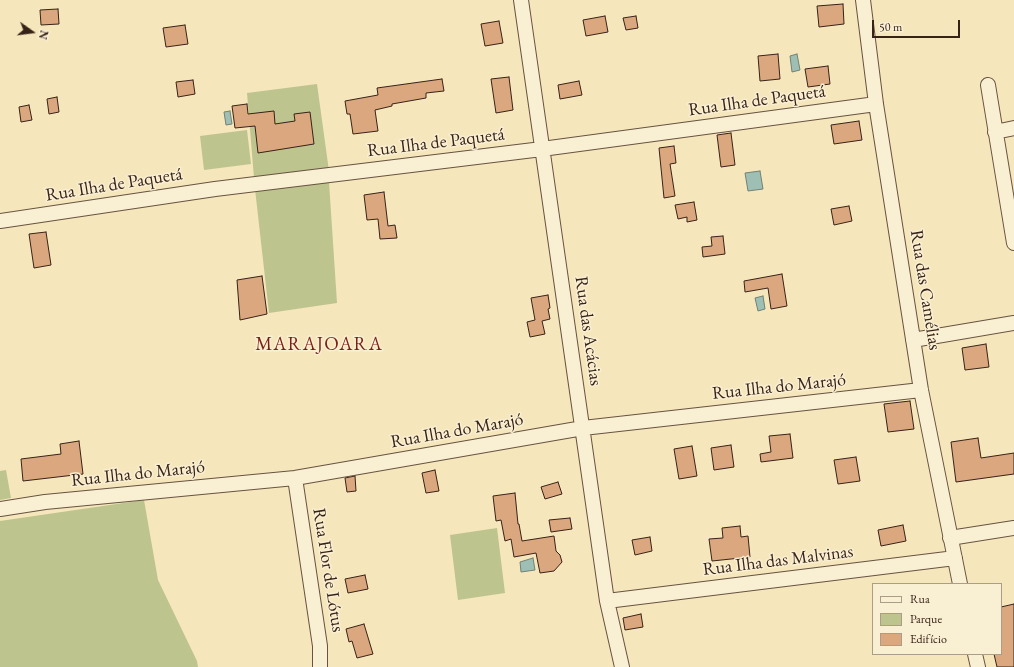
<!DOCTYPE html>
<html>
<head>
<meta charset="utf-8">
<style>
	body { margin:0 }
	#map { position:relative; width:1014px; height:667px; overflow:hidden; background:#f6e6bb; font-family:"EB Garamond",serif }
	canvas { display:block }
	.legend { position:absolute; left:872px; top:583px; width:130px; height:72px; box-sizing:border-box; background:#f9efd3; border:1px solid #ab9d88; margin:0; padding:5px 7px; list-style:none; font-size:12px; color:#372218 }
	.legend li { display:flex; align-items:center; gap:8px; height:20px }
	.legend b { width:20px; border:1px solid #ab9d88 }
	.north { position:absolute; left:12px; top:12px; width:40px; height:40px; -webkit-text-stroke:3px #f9efd3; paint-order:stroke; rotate:104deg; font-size:11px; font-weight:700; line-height:16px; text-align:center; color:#372218 }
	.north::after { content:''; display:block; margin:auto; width:14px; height:18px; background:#372218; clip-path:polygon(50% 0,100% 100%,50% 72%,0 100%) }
	.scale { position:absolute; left:872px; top:20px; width:88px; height:18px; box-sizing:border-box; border:2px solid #372218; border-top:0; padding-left:5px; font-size:12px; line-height:14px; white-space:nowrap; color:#372218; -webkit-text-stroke:3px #f9efd3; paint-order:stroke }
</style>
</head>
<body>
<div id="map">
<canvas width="1014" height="667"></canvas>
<ul class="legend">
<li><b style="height:5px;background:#f9efd3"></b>Rua</li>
<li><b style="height:11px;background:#bec48e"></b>Parque</li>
<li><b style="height:11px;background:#dba77e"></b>Edifício</li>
</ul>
<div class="north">N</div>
<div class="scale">50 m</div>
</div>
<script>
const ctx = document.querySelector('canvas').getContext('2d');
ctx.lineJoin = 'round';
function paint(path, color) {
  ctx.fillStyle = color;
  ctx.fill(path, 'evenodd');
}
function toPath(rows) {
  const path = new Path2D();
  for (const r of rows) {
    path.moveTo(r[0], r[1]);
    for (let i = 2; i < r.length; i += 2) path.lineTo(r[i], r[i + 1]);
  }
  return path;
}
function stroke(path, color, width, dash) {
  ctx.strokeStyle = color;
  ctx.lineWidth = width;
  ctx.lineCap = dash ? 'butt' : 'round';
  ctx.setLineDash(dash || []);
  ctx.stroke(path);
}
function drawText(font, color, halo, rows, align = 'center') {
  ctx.font = font + ' "EB Garamond",serif';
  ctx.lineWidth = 3;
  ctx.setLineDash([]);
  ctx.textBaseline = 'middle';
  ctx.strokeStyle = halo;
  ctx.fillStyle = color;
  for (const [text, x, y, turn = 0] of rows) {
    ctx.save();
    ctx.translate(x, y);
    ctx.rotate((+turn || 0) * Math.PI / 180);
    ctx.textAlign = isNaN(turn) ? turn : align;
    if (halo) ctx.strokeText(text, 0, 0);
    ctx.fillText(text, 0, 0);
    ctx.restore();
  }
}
paint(toPath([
	[317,84,329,171,254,178,247,93],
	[247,130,251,164,204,170,200,136],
	[329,182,337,303,269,313,255,189],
	[6,470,11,498,0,500,0,471],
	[144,500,158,580,197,661,198,667,0,667,0,521],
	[497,528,505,593,458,600,450,535]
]), '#bec48e');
const water = toPath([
	[797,54,800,70,792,72,790,56,797,54],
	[230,111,232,124,226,125,224,112,230,111],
	[760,171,763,189,748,191,745,173,760,171],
	[763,296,765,309,758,311,755,298,763,296],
	[533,558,535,570,521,572,520,562,533,558]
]);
paint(water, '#9dbfb4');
stroke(water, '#748076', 1);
const building = toPath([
	[843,4,844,24,819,27,817,6,843,4],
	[58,9,59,24,41,25,40,10,58,9],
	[605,16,608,32,586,36,583,20,605,16],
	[636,16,638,28,626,30,623,18,636,16],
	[499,21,503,43,485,46,481,24,499,21],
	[185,25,188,44,166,47,163,28,185,25],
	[778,54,780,79,760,81,758,56,778,54],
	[828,66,830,84,808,87,805,69,828,66],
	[509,77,513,110,496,113,491,79,509,77],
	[442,79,444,91,426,93,426,98,392,104,392,106,375,110,378,131,353,134,350,114,347,114,345,101,378,95,377,88,442,79],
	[193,80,195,94,178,97,176,82,193,80],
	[579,81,582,95,560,99,558,85,579,81],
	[57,97,59,112,49,114,47,99,57,97],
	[247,104,248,114,274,111,275,124,295,121,294,114,310,112,314,144,258,153,255,126,235,128,232,106,247,104],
	[29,105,32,120,21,122,19,107,29,105],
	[859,121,862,140,834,144,831,125,859,121],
	[731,133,735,165,721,167,717,135,731,133],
	[674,146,676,163,670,164,675,196,664,198,659,148,674,146],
	[384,192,388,226,395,225,397,238,380,239,378,219,367,220,364,195,384,192],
	[694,202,697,220,687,222,687,217,678,219,675,205,694,202],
	[849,206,852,221,834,225,831,209,849,206],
	[46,232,51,265,34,268,29,234,46,232],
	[723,236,725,254,703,257,702,247,712,246,711,237,723,236],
	[782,274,787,306,771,309,768,288,745,292,744,281,782,274],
	[262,276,267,314,240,320,237,280,262,276],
	[548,295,550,308,548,309,550,319,542,321,545,334,530,337,527,322,535,320,531,298,548,295],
	[986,344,989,367,965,370,962,348,986,344],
	[910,401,914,429,888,432,884,404,910,401],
	[790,434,793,458,761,462,760,454,771,452,769,436,790,434],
	[978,438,981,458,1014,453,1014,474,956,482,951,442,978,438],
	[79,441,83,474,23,481,21,459,61,454,60,444,79,441],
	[731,445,734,467,714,470,711,448,731,445],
	[692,446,697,476,679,479,674,449,692,446],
	[856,457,860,481,838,484,834,460,856,457],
	[435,470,439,491,426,493,422,473,435,470],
	[355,476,356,491,347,492,345,478,355,476],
	[558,482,562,494,545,499,541,487,558,482],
	[515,493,518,524,519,524,522,541,554,536,556,551,560,555,562,562,554,571,540,573,536,553,514,557,511,539,505,541,501,520,496,521,493,496,515,493],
	[570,518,572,529,551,532,549,520,570,518],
	[903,525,906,541,881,546,878,530,903,525],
	[740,526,741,537,748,536,750,557,712,561,709,539,723,538,722,528,740,526],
	[650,537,652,551,635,555,632,540,650,537],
	[365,575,368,589,348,593,345,579,365,575],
	[1014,604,1014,667,997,667,994,654,1001,654,1001,607,1014,604],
	[641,614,643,627,625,630,623,618,641,614],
	[364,624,373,654,357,658,352,641,349,642,346,629,364,624]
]);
paint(building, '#dba77e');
stroke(building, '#372218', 1);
const minor = toPath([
	[521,0,607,601,622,667],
	[863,0,876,104,921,390,960,584],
	[988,85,1014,243],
	[995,132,1014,128],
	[0,221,215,189,542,149,876,104],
	[913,340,1014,323],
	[295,478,320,646,320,667],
	[0,509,45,502,295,478,583,428,921,390],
	[950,538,1014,528],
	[607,601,955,558],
	[975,654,978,667]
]);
stroke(minor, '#675341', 16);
stroke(minor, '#f9efd3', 14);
drawText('18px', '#372218', '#f9efd3', [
	["Rua Ilha de Paquetá",757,101,-8],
	["Rua Ilha de Paquetá",436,143,-7],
	["Rua Ilha de Paquetá",114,185,-9],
	["Rua das Camélias",925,290,81],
	["Rua das Acácias",588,331,82],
	["Rua Ilha do Marajó",779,387,-6],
	["Rua Ilha do Marajó",457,431,-10],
	["Rua Ilha do Marajó",138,474,-6],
	["Rua Ilha das Malvinas",778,561,-7],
	["Rua Flor de Lótus",328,570,81]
]);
ctx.letterSpacing = '1px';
drawText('19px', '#7a1f14', '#f9efd3', [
	["MARAJOARA",319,345]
]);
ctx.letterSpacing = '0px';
</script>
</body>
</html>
